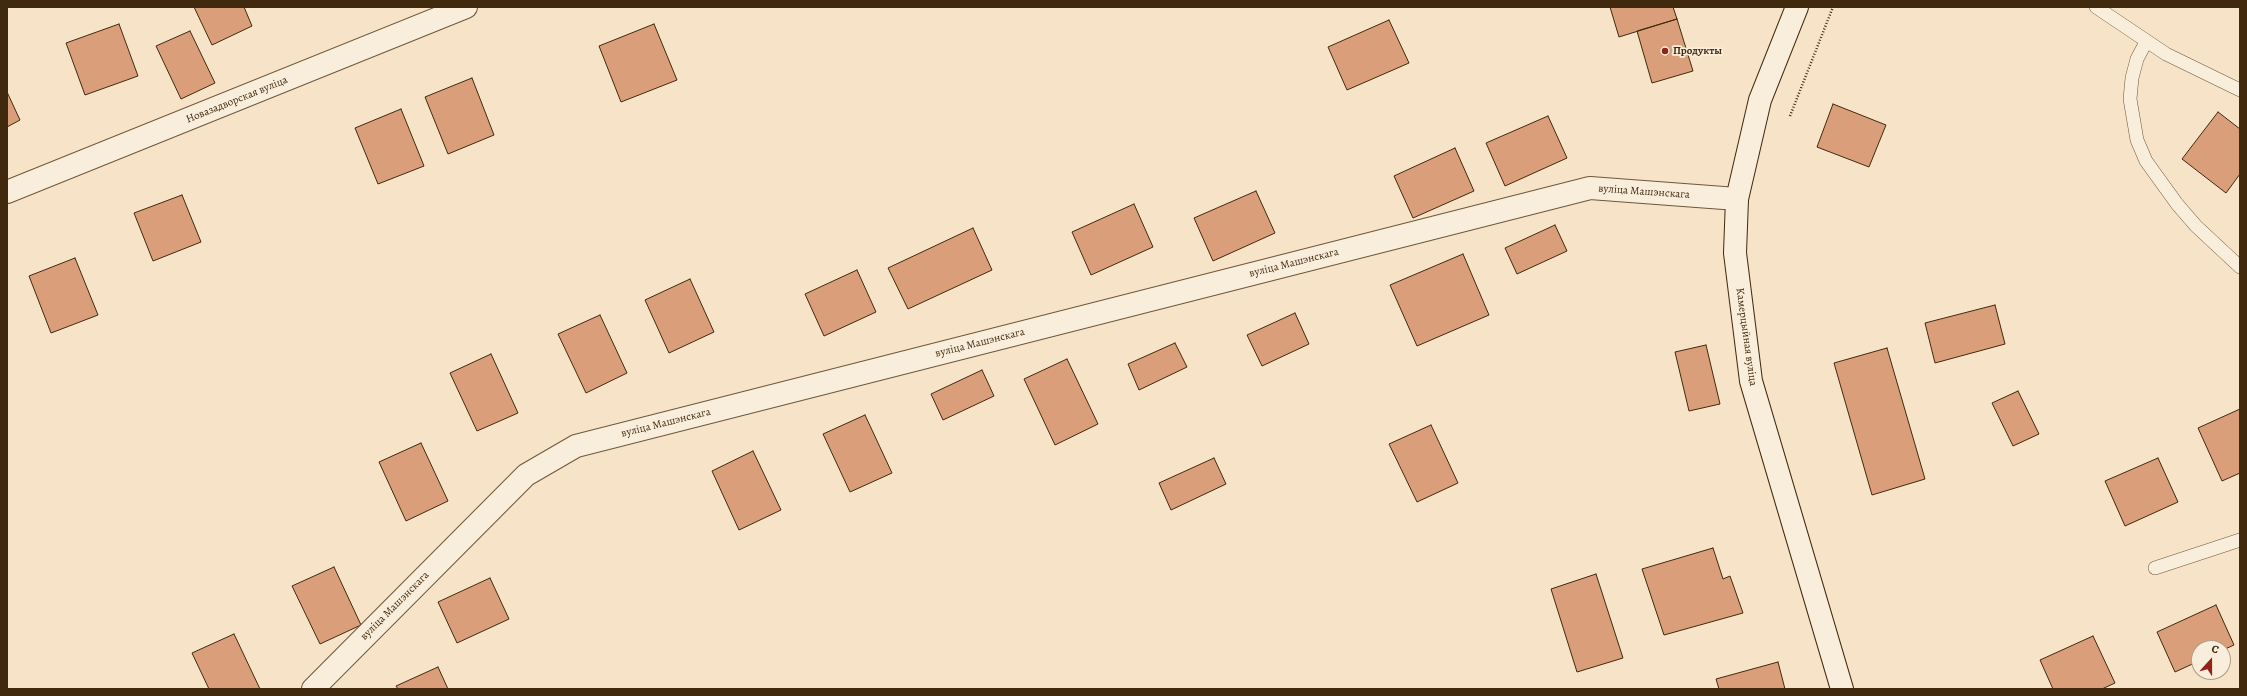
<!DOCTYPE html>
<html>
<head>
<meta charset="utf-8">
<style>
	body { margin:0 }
	#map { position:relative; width:2247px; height:696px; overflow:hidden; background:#f6e3c8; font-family:Alegreya,serif }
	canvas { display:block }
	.frame { position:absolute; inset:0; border:8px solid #40290d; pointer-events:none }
	.north { position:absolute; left:2191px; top:640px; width:40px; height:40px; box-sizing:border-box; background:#f9eddb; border:1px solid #af9f89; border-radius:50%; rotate:21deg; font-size:11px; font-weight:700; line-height:16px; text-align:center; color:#40290d }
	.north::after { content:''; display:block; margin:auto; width:14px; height:18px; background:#8f2418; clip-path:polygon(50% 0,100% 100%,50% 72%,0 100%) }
</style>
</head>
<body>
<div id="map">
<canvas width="2247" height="696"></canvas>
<div class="frame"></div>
<div class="north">С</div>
</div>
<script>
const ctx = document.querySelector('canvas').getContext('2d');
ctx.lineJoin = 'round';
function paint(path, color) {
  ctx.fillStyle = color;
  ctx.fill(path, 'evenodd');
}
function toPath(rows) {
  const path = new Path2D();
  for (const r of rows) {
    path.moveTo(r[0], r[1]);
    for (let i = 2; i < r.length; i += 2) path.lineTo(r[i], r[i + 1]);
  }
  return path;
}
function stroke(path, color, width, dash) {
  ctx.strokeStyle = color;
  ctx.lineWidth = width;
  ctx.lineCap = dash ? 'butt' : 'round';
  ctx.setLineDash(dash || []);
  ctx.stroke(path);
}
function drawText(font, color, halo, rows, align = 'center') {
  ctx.font = font + ' Alegreya,serif';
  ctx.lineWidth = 3.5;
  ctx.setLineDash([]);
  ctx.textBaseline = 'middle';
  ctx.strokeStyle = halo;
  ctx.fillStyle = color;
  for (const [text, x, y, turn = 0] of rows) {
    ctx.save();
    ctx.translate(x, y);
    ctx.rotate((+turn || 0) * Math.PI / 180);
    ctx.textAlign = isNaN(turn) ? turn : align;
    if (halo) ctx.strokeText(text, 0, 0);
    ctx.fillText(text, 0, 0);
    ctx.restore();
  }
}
const building = toPath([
	[194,7,244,7,252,26,212,45,194,7],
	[1610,7,1673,7,1677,19,1619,37,1610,7],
	[1677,19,1693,71,1652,83,1637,31,1677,19],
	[1389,20,1409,63,1347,90,1328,47,1389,20],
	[119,24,138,76,85,95,66,43,119,24],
	[654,24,677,80,621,102,599,46,654,24],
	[190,31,215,83,181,99,156,46,190,31],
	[472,78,494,135,448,154,425,97,472,78],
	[7,92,20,120,7,127,7,92],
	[1833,104,1886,125,1869,167,1817,147,1833,104],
	[401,109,424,166,378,184,355,128,401,109],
	[2218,112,2240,129,2240,174,2226,193,2182,159,2218,112],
	[1548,116,1567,158,1505,186,1486,143,1548,116],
	[1455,148,1474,191,1413,218,1394,176,1455,148],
	[1256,191,1275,233,1213,261,1194,218,1256,191],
	[182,195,201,242,153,261,134,213,182,195],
	[1134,204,1153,247,1091,275,1072,232,1134,204],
	[1555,225,1567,251,1517,274,1505,248,1555,225],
	[973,228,992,270,908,309,888,268,973,228],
	[1463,254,1489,315,1417,346,1390,285,1463,254],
	[75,258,98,315,51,333,29,276,75,258],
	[857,270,876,312,824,336,805,294,857,270],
	[690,279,714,332,669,353,645,300,690,279],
	[1995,305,2005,344,1935,363,1925,323,1995,305],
	[1295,313,1309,344,1262,366,1247,335,1295,313],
	[600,315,627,373,586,393,558,334,600,315],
	[1175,343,1187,367,1139,390,1128,364,1175,343],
	[1706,345,1720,404,1689,411,1675,352,1706,345],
	[1887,348,1925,479,1872,495,1834,363,1887,348],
	[491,354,518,413,477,431,450,373,491,354],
	[1067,359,1098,424,1055,445,1024,379,1067,359],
	[982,370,994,396,943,420,931,394,982,370],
	[2018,391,2039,434,2013,446,1992,403,2018,391],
	[2240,409,2240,473,2222,481,2198,428,2240,409],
	[865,415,892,473,850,492,823,434,865,415],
	[1431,425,1458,483,1417,502,1389,444,1431,425],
	[421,443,448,501,406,521,379,462,421,443],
	[753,451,781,510,739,530,712,471,753,451],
	[1214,458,1226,484,1171,510,1159,483,1214,458],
	[2158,458,2178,502,2125,526,2105,481,2158,458],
	[1713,548,1723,579,1730,576,1743,613,1664,635,1642,569,1713,548],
	[334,567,361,625,320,644,292,586,334,567],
	[1596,574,1623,658,1577,672,1551,589,1596,574],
	[490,578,509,619,457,643,438,602,490,578],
	[2216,605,2234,645,2223,650,2223,648,2199,648,2199,661,2175,672,2157,632,2216,605],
	[234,634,260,689,209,689,192,653,234,634],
	[2093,636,2115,683,2102,689,2053,689,2040,660,2093,636],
	[1778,662,1785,689,1719,689,1716,679,1778,662],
	[438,667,448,689,398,689,396,686,438,667]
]);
paint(building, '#da9e7b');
stroke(building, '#40290d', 1);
const service = toPath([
	[2096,7,2166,54,2240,90],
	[2146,42,2137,59,2132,78,2130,99,2137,140,2146,161,2177,204,2196,226,2240,267],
	[2155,568,2240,540]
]);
const minor = toPath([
	[7,192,466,7],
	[313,689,526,475,576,446,1590,188,1737,199]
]);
const secondary = toPath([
	[1797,7,1760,100,1737,199,1735,253,1751,381,1842,689]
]);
stroke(service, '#6e583c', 14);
stroke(minor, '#6e583c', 24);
stroke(secondary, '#40290d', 24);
stroke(toPath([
	[1790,116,1833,7]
]), '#40290d', 2.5, [1, 2]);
stroke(service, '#f9eddb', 13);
stroke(minor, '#f9eddb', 22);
stroke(secondary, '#f9eddb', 22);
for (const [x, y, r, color] of [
	[1665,51,4,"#8f2418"]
]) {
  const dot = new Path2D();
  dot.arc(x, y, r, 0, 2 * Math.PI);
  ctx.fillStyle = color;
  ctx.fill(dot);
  stroke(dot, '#f9eddb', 1.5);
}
drawText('bold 11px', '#40290d', '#f9eddb', [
	["Продукты",1673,51]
], 'left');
drawText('11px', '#40290d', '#f9eddb', [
	["Новазадворская вуліца",237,100,-22],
	["вуліца Машэнскага",1644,192,4],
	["вуліца Машэнскага",1294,263,-14],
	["Камерцыйная вуліца",1746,337,82],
	["вуліца Машэнскага",980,343,-14],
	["вуліца Машэнскага",666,423,-14],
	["вуліца Машэнскага",395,606,-45]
]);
</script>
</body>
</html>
